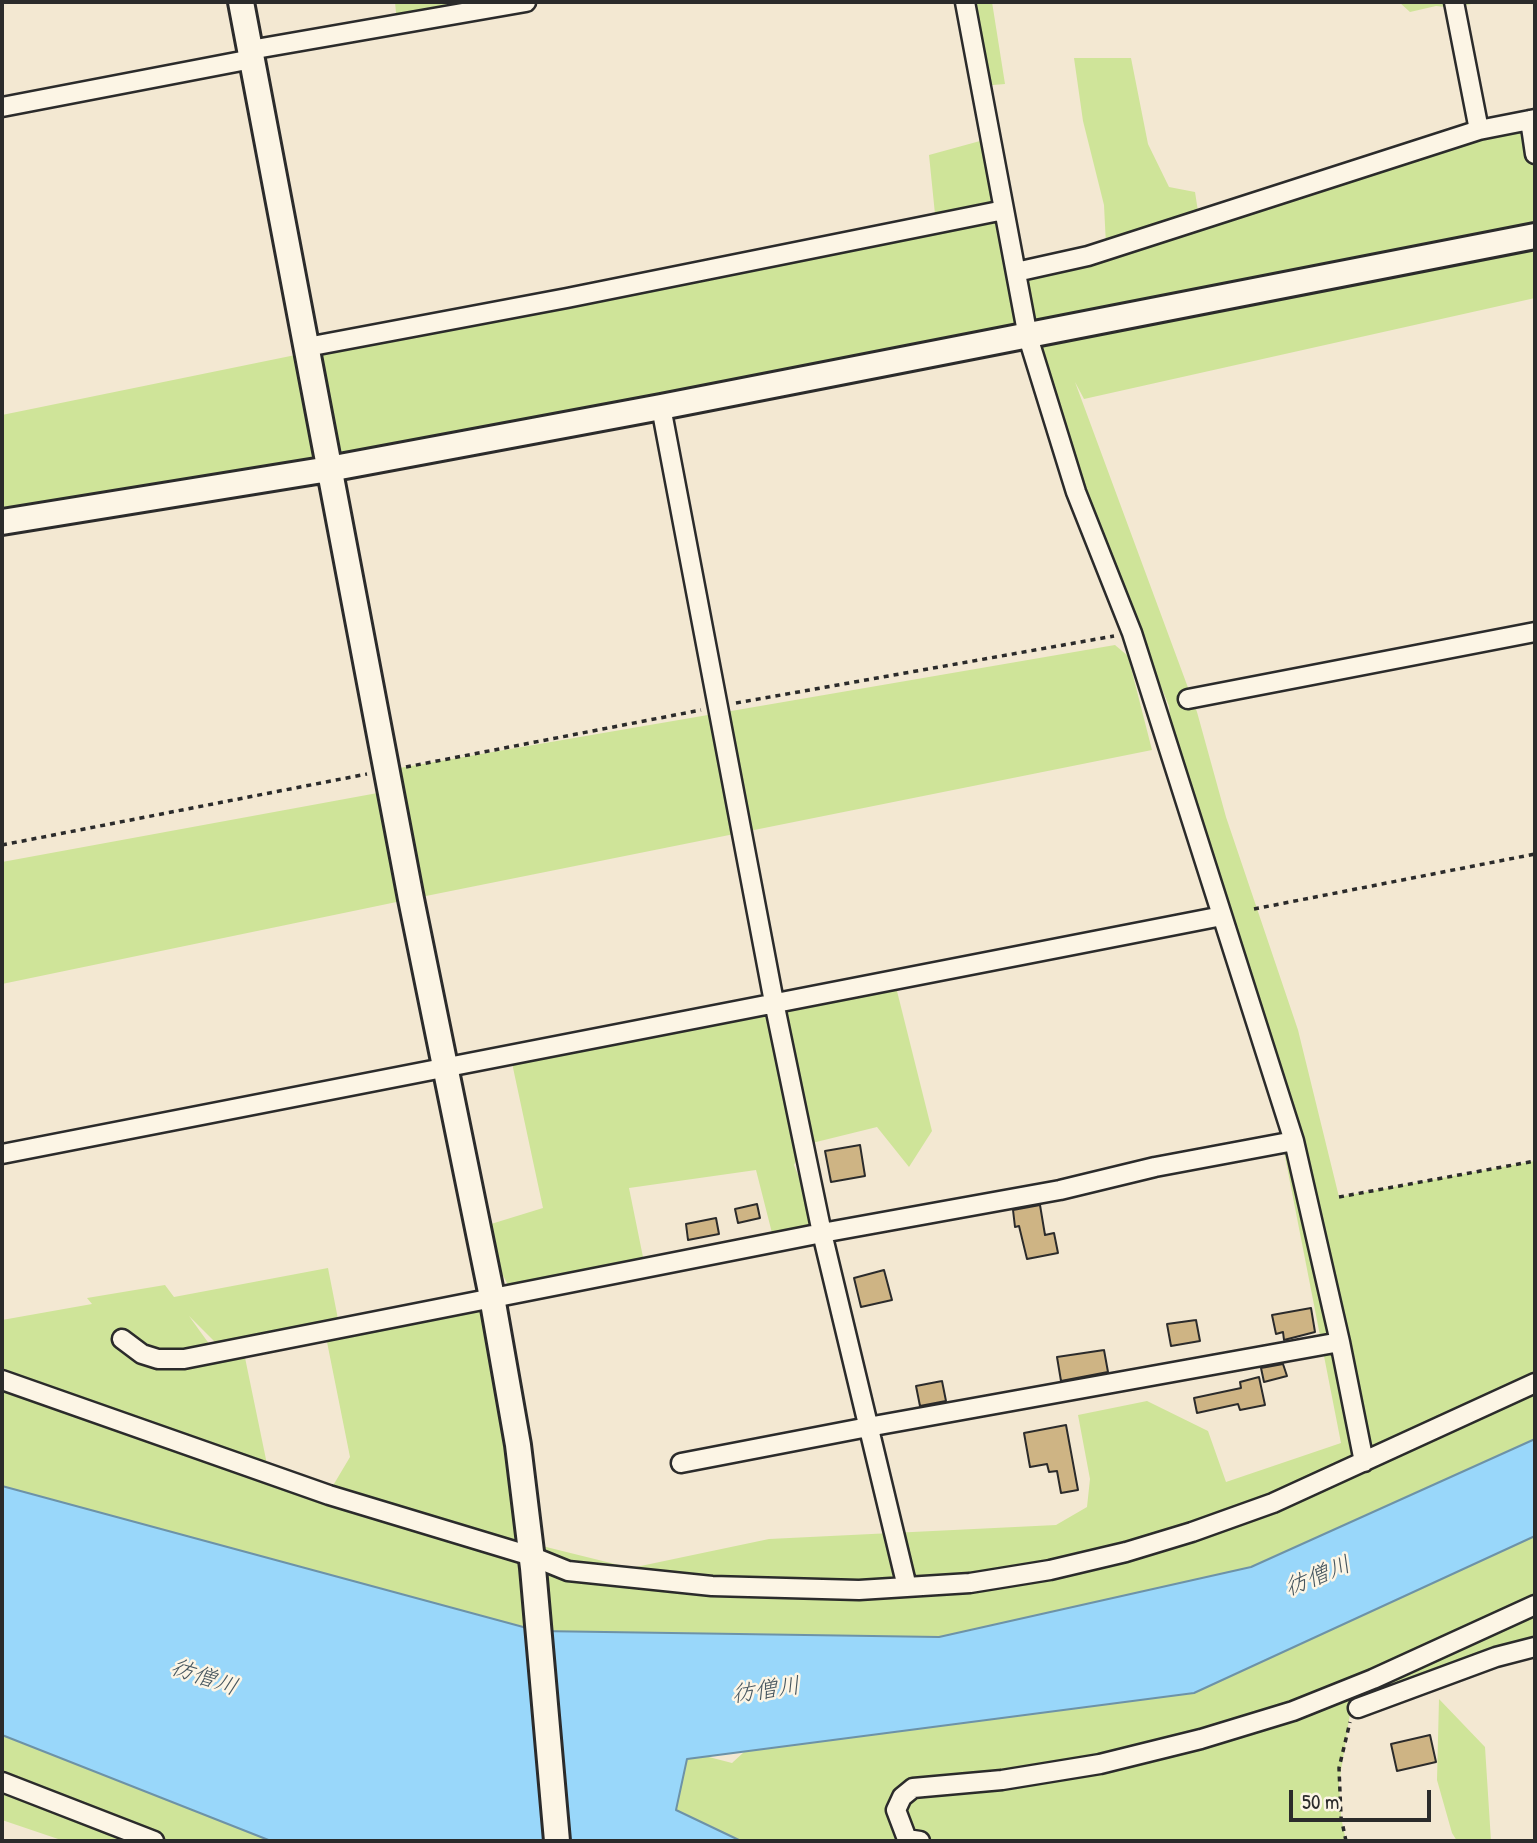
<!DOCTYPE html>
<html>
<head>
<meta charset="utf-8">
<style>
	body { margin:0 }
	#map { position:relative; width:1537px; height:1843px; overflow:hidden; background:#f3e8d2; font-family:"Patrick Hand",sans-serif }
	canvas { display:block }
	.frame { position:absolute; inset:0; border:4px solid #2b2b2b; pointer-events:none }
	.scale { position:absolute; left:1289px; top:1790px; width:142px; height:32px; box-sizing:border-box; border:4px solid #2b2b2b; border-top:0; padding-left:9px; font-size:21px; line-height:24px; white-space:nowrap; color:#2b2b2b; -webkit-text-stroke:5px #fcf5e5; paint-order:stroke }
</style>
</head>
<body>
<div id="map">
<canvas width="1537" height="1843"></canvas>
<div class="frame"></div>
<div class="scale">50 m</div>
</div>
<script>
const ctx = document.querySelector('canvas').getContext('2d');
ctx.lineJoin = 'round';
function paint(path, color) {
  ctx.fillStyle = color;
  ctx.fill(path, 'evenodd');
}
function toPath(rows) {
  const path = new Path2D();
  for (const r of rows) {
    path.moveTo(r[0], r[1]);
    for (let i = 2; i < r.length; i += 2) path.lineTo(r[i], r[i + 1]);
  }
  return path;
}
function stroke(path, color, width, dash) {
  ctx.strokeStyle = color;
  ctx.lineWidth = width;
  ctx.lineCap = dash ? 'butt' : 'round';
  ctx.setLineDash(dash || []);
  ctx.stroke(path);
}
function drawText(font, color, halo, rows, align = 'center') {
  ctx.font = font + ' "Patrick Hand","Klee One",sans-serif';
  ctx.lineWidth = 5;
  ctx.setLineDash([]);
  ctx.textBaseline = 'middle';
  ctx.strokeStyle = halo;
  ctx.fillStyle = color;
  for (const [text, x, y, turn = 0] of rows) {
    ctx.save();
    ctx.translate(x, y);
    ctx.rotate((+turn || 0) * Math.PI / 180);
    ctx.textAlign = isNaN(turn) ? turn : align;
    if (halo) ctx.strokeText(text, 0, 0);
    ctx.fillText(text, 0, 0);
    ctx.restore();
  }
}
paint(toPath([
	[395,2,526,2,397,24],
	[965,2,992,2,1005,84,981,86],
	[1399,2,1479,2,1455,8,1436,6,1410,12],
	[1074,58,1131,58,1148,144,1169,187,1195,192,1199,218,1481,138,1535,127,1535,298,1084,399,1075,382,1197,712,1226,817,1298,1030,1339,1197,1535,1161,1535,1372,1530,1375,1535,1374,1535,1642,1351,1707,1339,1783,1341,1817,1346,1841,741,1841,676,1810,686,1759,705,1756,732,1763,744,1752,776,1634,538,1631,2,1494,2,1320,92,1304,87,1298,165,1285,174,1297,328,1268,338,1319,217,1344,189,1316,215,1352,243,1348,269,1474,328,1494,350,1457,325,1332,492,1297,530,1543,631,1568,769,1539,1056,1525,1087,1507,1090,1479,1078,1415,1147,1401,1208,1431,1226,1482,1341,1443,1263,1044,1175,765,1169,706,1068,464,1028,337,2,512,2,415,936,224,929,155,991,138,1016,272,1106,245,1104,205,1083,121],
	[1115,645,1128,656,1152,750,411,899,2,984,2,862,383,792,388,770],
	[894,979,932,1131,909,1167,877,1127,804,1145,794,1165,822,1233,772,1233,756,1170,629,1188,645,1267,508,1285,478,1228,543,1208,512,1063],
	[1439,1699,1485,1747,1491,1841,1457,1841,1452,1833,1437,1780],
	[2,1735,271,1841,64,1841,2,1820]
]), '#cfe499');
const water = toPath([
	[1535,1439,1535,1536,1194,1693,687,1759,676,1810,741,1841,271,1841,2,1735,2,1486,538,1631,939,1637,1251,1567,1535,1439]
]);
paint(water, '#99d7fa');
stroke(water, '#6d92a7', 2);
const building = toPath([
	[860,1145,865,1176,831,1182,825,1151,860,1145],
	[757,1204,760,1218,738,1223,735,1209,757,1204],
	[1040,1205,1045,1235,1054,1233,1058,1253,1027,1259,1019,1226,1015,1227,1013,1210,1040,1205],
	[716,1218,719,1234,688,1240,686,1224,716,1218],
	[884,1270,892,1300,861,1307,854,1278,884,1270],
	[1311,1308,1315,1332,1284,1340,1283,1332,1276,1334,1272,1315,1311,1308],
	[1196,1320,1200,1341,1171,1346,1167,1324,1196,1320],
	[1104,1350,1108,1372,1061,1381,1057,1357,1104,1350],
	[1283,1364,1287,1376,1264,1382,1261,1368,1283,1364],
	[1259,1377,1265,1405,1240,1410,1238,1404,1197,1413,1194,1398,1241,1388,1240,1382,1259,1377],
	[942,1381,946,1401,920,1406,916,1386,942,1381],
	[1066,1425,1078,1490,1061,1493,1057,1471,1049,1472,1047,1464,1030,1467,1024,1433,1066,1425],
	[1430,1735,1436,1762,1397,1771,1391,1744,1430,1735]
]);
paint(building, '#ceb484');
stroke(building, '#2b2b2b', 2);
const street = toPath([
	[965,2,1028,337,1076,492,1132,633,1294,1141,1340,1342,1364,1462],
	[1454,2,1479,130],
	[250,50,526,2],
	[2,107,252,59],
	[1530,120,1535,154],
	[1016,272,1088,256,1479,130,1535,119],
	[307,347,567,298,1004,210],
	[661,407,774,1002,822,1233,907,1587],
	[1188,699,1535,632],
	[2,1154,1222,916],
	[122,1339,142,1354,158,1359,184,1359,822,1233,1060,1190,1155,1167,1294,1141],
	[2,1380,329,1495,531,1556,568,1571,712,1586,859,1590,970,1583,1050,1570,1126,1552,1192,1532,1273,1503,1535,1383],
	[681,1463,868,1427,1340,1342],
	[1358,1708,1496,1657,1535,1647],
	[2,1782,154,1841],
	[920,1841,907,1839,896,1810,902,1797,913,1788,1002,1780,1100,1764,1201,1739,1293,1711,1373,1679,1535,1605]
]);
const secondary = toPath([
	[241,2,411,899,492,1297,518,1445,533,1568,557,1841],
	[2,522,329,469,661,407,1535,236]
]);
stroke(street, '#2b2b2b', 23);
stroke(secondary, '#2b2b2b', 30);
stroke(toPath([
	[736,703,1114,636],
	[406,767,701,710],
	[2,845,367,774],
	[1254,909,1535,854],
	[1339,1197,1535,1161],
	[1346,1841,1341,1817,1339,1768,1350,1722]
]), '#2b2b2b', 3.5, [5, 5]);
stroke(street, '#fcf5e5', 18);
stroke(secondary, '#fcf5e5', 24);
drawText('italic 23px', '#46565f', '#fcf5e5', [
	["彷僧川",1318,1577,-22],
	["彷僧川",204,1678,19],
	["彷僧川",766,1691,-8]
]);
</script>
</body>
</html>
